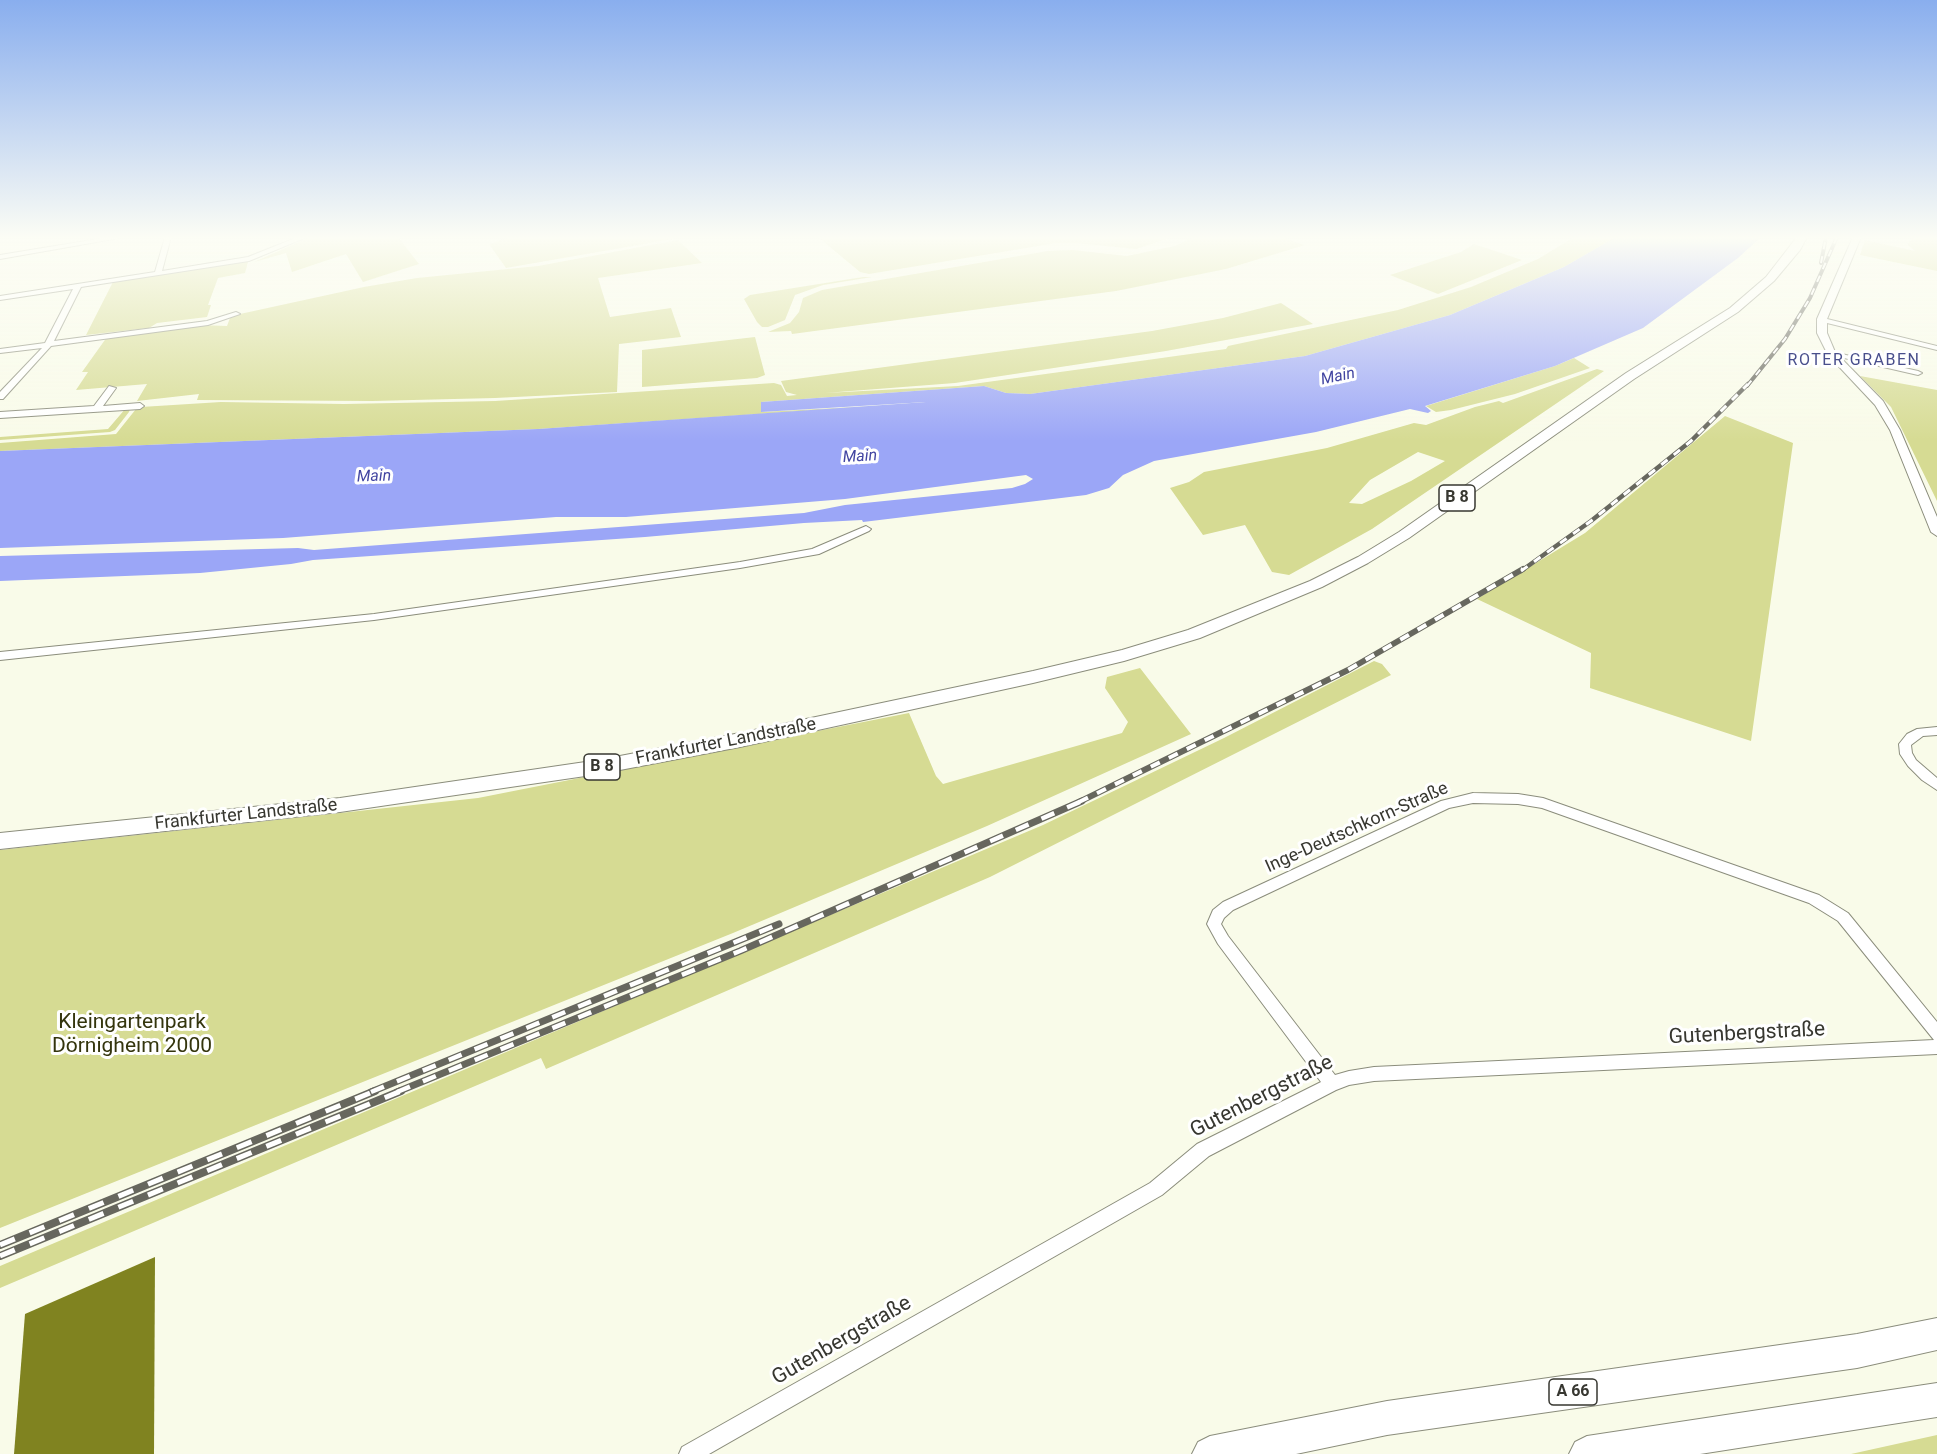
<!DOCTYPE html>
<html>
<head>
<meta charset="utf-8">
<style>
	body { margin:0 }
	canvas { display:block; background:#f9fbe9 }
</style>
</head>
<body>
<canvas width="1937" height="1454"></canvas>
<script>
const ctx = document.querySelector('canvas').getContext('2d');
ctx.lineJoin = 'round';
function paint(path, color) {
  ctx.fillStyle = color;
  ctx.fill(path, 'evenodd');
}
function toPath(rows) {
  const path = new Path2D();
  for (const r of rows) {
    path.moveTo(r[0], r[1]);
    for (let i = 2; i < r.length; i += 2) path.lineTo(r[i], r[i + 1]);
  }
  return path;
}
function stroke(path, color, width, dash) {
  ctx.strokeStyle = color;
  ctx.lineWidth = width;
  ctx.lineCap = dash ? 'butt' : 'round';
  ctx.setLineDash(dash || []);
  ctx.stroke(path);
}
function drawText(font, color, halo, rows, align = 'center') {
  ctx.font = font + ' Roboto,sans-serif';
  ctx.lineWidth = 6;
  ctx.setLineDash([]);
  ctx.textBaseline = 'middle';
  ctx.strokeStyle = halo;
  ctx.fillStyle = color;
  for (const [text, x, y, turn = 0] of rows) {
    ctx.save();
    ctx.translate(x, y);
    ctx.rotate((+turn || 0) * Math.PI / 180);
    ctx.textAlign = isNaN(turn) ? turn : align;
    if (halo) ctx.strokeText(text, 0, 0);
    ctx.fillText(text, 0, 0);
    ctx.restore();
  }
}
paint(toPath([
	[310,237,398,237,419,264,363,282,346,254,292,272,286,253,254,262],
	[510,237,684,237,506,268,489,244],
	[818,237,1173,237,1136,249,1076,243,1056,243,869,274,860,272],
	[1193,237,1290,237,1286,239,1305,245,1226,269,1116,291,792,334,791,331,768,332,790,323,799,312,803,298,822,290,1048,251,1072,250,1127,256,1175,246],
	[1574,237,1616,237,1564,267,1450,315,1305,356,1030,394,1006,393,984,386,761,402,762,412,877,406,538,429,0,451,0,443,116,434,136,409,141,407,221,402,344,404,495,401,774,383,781,385,787,396,797,395,786,392,781,381,1152,331,1223,318,1281,303,1313,324,1166,351,955,383,825,393,958,386,1133,362,1226,349,1228,346,1398,310,1471,287,1538,259],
	[1915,237,1937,237,1937,271,1860,255,1865,240,1915,251,1907,244],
	[678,240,702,263,598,278,610,317,671,308,681,337,619,344,617,392,495,398,372,401,197,400,199,394,137,401,147,384,76,390,88,372,82,372,107,337,200,325,227,326,230,318,240,314,364,287,417,278,538,266],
	[1474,244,1522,260,1438,294,1390,275,1461,252],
	[245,261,248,262,245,273,218,278,208,305,211,305,207,317,157,323,149,328,86,335,113,282],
	[863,277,872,277,823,285,795,295,785,320,768,327,762,327,757,322,744,299,750,295],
	[755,337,765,375,757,378,642,387,642,350],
	[1574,358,1590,368,1515,394,1451,410,1436,412,1426,406,1555,366],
	[1597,369,1604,371,1372,529,1289,575,1272,572,1245,525,1203,535,1170,488,1189,482,1204,472,1327,448,1414,423,1426,425,1475,407,1499,401,1503,403],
	[1418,452,1445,461,1411,481,1362,504,1349,503,1370,480],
	[1860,376,1937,390,1937,501,1891,407],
	[126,408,130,409,129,412,115,430,110,432,0,440,0,437,108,429],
	[1725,416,1793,443,1751,741,1590,688,1591,653,1477,599,1585,533],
	[1374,661,1382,664,1391,675,990,877,546,1069,541,1058,0,1288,0,1266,1043,825,1224,738],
	[1140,668,1191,734,987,826,733,933,0,1228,0,850,478,798,909,713,936,776,943,784,1122,733,1128,722,1105,688,1107,677],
	[1937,1435,1937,1454,1851,1454]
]), '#d6db93');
paint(toPath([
	[1616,237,1761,237,1738,258,1643,328,1555,366,1425,406,1431,411,1428,413,1410,409,1316,432,1154,461,1123,475,1109,488,1086,495,863,522,862,520,804,523,645,537,313,560,291,564,200,573,0,581,0,556,298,548,314,550,804,513,845,505,1012,488,1025,484,1033,479,1026,475,845,499,626,517,556,517,283,538,0,548,0,451,538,429,926,402,761,412,761,402,984,386,1006,393,1030,394,1305,356,1450,315,1564,267]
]), '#9ba6f7');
paint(toPath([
	[155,1257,154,1454,14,1454,25,1314]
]), '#808320');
const minor = toPath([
	[110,237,125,237,0,259,0,255,110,237],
	[165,237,171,237,162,271,248,257,298,237,307,237,249,261,81,287,54,341,207,321,236,312,240,314,208,325,51,346,3,399,0,399,0,392,42,348,0,353,0,349,45,343,73,289,0,300,0,296,155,272,165,237],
	[1819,317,1937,346,1937,350,1819,321,1819,317],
	[1828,351,1918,371,1922,373,1918,375,1831,355,1827,353,1828,351],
	[109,386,116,388,103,406,140,403,144,406,140,409,0,418,0,412,94,406,109,386],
	[866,526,871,529,869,531,819,554,740,568,374,620,0,660,0,652,374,614,740,562,812,549,866,526],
	[1937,727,1937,735,1923,736,1911,745,1912,753,1916,760,1937,778,1937,790,1922,780,1908,766,1900,754,1899,744,1907,734,1917,729,1937,727],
	[1473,793,1518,794,1543,798,1819,895,1848,913,1937,1022,1937,1054,1374,1081,1349,1085,1336,1090,1209,1156,1162,1195,709,1454,679,1454,682,1447,1150,1183,1197,1144,1321,1082,1218,944,1207,924,1213,910,1223,902,1441,801,1473,793],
	[1473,803,1518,804,1542,808,1809,903,1838,921,1934,1040,1374,1067,1349,1071,1335,1075,1228,936,1221,924,1224,918,1233,910,1449,808,1473,803]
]);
const tertiary = toPath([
	[1853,237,1861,237,1827,319,1827,333,1835,352,1883,401,1900,430,1937,517,1937,536,1931,532,1890,430,1875,405,1828,355,1817,333,1817,319,1853,237]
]);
const primary = toPath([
	[1797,237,1807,237,1800,250,1774,281,1738,312,1634,379,1409,538,1368,563,1322,587,1200,638,1124,661,1033,683,740,747,599,774,340,812,0,849,0,833,340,798,599,760,740,733,1033,671,1122,650,1188,630,1310,581,1358,557,1399,532,1626,373,1730,308,1766,277,1797,237]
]);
const motorway = toPath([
	[1937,1318,1937,1350,1857,1368,1387,1435,1296,1454,1192,1454,1198,1442,1210,1436,1387,1401,1857,1334,1937,1318],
	[1937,1383,1937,1417,1700,1454,1569,1454,1575,1442,1587,1436,1937,1383]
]);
stroke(minor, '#8b8d7c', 2);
stroke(tertiary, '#8b8d7c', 2);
stroke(primary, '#8b8d7c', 2);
stroke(motorway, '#8b8d7c', 2);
paint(minor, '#fff');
paint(tertiary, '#fff');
paint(primary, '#fff');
paint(motorway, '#fff');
const railFar4 = toPath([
	[1821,263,1826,237],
	[1747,386,1785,339,1810,298,1837,237]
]);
const railFar3 = toPath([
	[1521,571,1591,521,1691,441,1748,384]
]);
const railFar2 = toPath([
	[1079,802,1348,670,1523,569]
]);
const railFar1 = toPath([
	[371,1092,779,924],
	[397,1092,740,951,1082,801]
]);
const rail = toPath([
	[0,1245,375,1091],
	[0,1256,401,1091]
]);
stroke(railFar4, '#67675e', 4);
stroke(railFar3, '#67675e', 4.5);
stroke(railFar2, '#67675e', 6);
stroke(railFar1, '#67675e', 7);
stroke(rail, '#67675e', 8);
stroke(railFar4, '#fff', 2, [7]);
stroke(railFar3, '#fff', 3, [8]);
stroke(railFar2, '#fff', 4, [10]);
stroke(railFar1, '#fff', 4.5, [14]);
stroke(rail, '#fff', 5, [16]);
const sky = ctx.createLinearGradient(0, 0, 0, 441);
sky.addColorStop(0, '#89aeee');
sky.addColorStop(0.54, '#fcfdf5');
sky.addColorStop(1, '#fcfdf500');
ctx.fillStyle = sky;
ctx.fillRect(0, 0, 1937, 441);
ctx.letterSpacing = '1.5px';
drawText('16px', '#494f8c', '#fff', [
	["ROTER GRABEN",1854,361]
]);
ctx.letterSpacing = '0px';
drawText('italic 16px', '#4245a1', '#fff', [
	["Main",1338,377,-12],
	["Main",860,457,-3],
	["Main",374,477,-2]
]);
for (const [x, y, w] of [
	[1457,498,36],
	[602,767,36],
	[1573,1392,48]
]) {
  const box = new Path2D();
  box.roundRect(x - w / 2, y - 13, w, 26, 4.5);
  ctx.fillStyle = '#fff';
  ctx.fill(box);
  stroke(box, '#373730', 1.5);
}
drawText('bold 16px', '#373730', null, [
	["B 8",1457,498],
	["B 8",602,767],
	["A 66",1573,1392]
]);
drawText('18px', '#373730', '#fff', [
	["Frankfurter Landstraße",726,742,-11],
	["Frankfurter Landstraße",246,815,-6],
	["Inge-Deutschkorn-Straße",1357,828,-24]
]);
drawText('21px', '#34350d', '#fff', [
	["Kleingartenpark",132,1023],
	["Dörnigheim 2000",132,1047]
]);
drawText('21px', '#373730', '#fff', [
	["Gutenbergstraße",1747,1034,-3],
	["Gutenbergstraße",1262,1097,-27],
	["Gutenbergstraße",842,1341,-30]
]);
</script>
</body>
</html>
